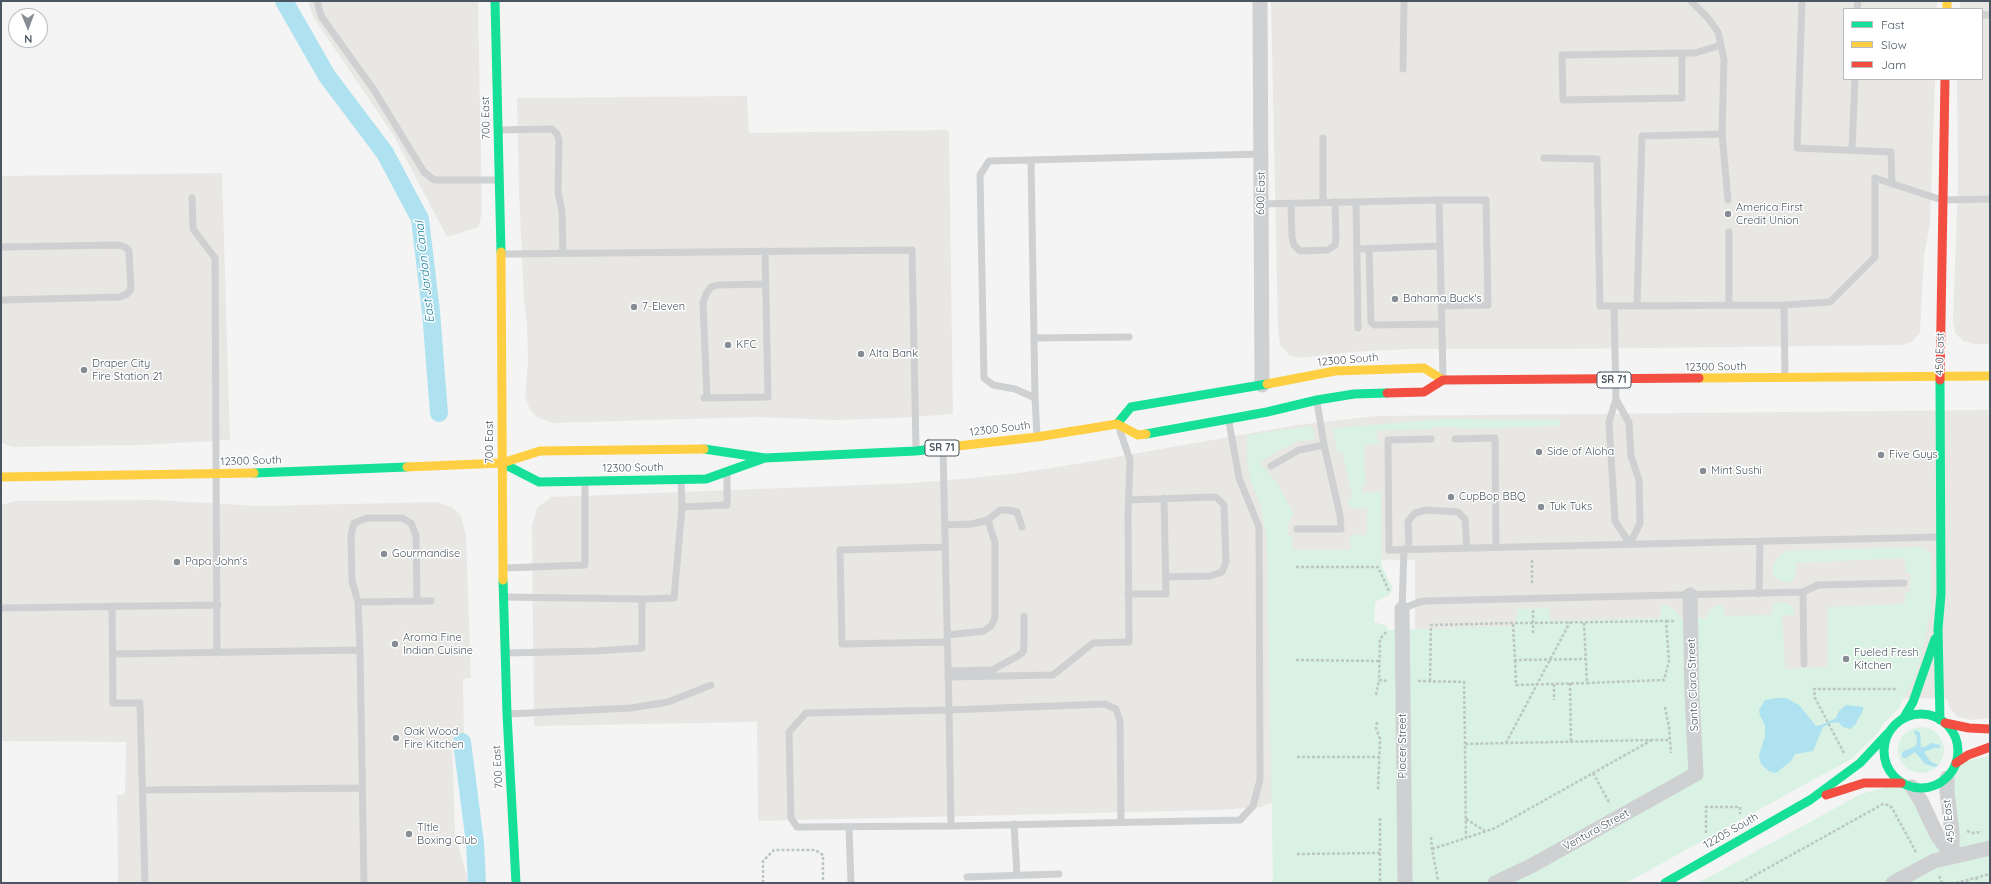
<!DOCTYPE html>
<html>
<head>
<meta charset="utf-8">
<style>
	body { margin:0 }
	#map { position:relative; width:1991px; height:884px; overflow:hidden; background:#f4f4f4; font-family:Quicksand,sans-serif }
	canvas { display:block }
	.frame { position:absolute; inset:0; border:2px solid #4a5661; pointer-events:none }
	.legend { position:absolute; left:1843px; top:8px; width:140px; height:72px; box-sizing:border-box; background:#fff; border:1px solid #b7bbc0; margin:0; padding:5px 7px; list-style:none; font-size:12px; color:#4a5661 }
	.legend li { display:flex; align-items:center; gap:8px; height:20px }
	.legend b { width:20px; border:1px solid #b7bbc0 }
	.north { position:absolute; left:8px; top:8px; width:40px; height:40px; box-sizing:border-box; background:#fff; border:1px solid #b7bbc0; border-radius:50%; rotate:179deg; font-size:11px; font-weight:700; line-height:16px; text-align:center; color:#4a5661 }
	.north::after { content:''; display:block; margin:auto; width:14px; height:18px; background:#868d94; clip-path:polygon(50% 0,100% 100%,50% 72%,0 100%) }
</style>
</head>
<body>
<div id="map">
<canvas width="1991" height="884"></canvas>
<div class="frame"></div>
<ul class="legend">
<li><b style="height:5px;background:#16e098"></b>Fast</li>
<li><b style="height:5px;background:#ffcf43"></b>Slow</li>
<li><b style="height:5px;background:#f24e42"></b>Jam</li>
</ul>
<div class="north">N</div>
</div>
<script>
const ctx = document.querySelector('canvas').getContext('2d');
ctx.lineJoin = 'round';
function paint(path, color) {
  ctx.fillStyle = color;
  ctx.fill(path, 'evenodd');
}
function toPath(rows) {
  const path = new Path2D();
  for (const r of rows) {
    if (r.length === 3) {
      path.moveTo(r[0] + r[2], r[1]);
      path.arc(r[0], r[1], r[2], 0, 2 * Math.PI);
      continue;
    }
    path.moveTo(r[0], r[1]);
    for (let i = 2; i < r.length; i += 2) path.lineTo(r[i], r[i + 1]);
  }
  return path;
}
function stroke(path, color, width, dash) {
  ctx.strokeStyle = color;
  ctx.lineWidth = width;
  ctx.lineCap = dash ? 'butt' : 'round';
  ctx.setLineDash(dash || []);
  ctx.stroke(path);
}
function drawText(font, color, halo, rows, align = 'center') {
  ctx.font = font + ' Quicksand,sans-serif';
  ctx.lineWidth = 3;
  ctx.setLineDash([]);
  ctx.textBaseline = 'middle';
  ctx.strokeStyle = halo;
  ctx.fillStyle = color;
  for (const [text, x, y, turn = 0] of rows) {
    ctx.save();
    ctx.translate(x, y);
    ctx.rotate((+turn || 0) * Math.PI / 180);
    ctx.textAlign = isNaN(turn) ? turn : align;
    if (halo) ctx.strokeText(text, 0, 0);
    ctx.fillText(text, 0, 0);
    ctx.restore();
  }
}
paint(toPath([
	[309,1,478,1,482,211,479,227,447,237,394,136,314,18,309,6],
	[1271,1,1937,1,1937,9,1844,9,1844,79,1935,79,1930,224,1924,256,1920,332,1913,341,1903,345,1565,349,1410,349,1351,352,1300,358,1290,356,1280,345,1278,330],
	[1960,1,1990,1,1990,344,1974,344,1963,341,1955,333,1953,322,1958,184,1957,79,1982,79,1982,9,1960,9],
	[747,96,749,133,946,130,949,132,953,414,898,418,835,420,756,417,553,423,537,417,530,410,525,397,528,363,527,323,524,300,519,191,517,98],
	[222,173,230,440,141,445,72,446,12,447,1,442,1,176],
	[1990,410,1990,718,1972,720,1958,717,1950,709,1947,699,1415,683,1415,560,1273,558,1275,801,1261,807,1219,810,758,821,757,722,534,726,532,526,537,508,551,497,913,483,971,478,1018,473,1082,463,1297,425,1376,416],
	[155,500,259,506,437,502,452,507,461,516,466,536,471,678,463,679,464,738,452,739,455,834,469,883,118,883,117,795,125,794,126,742,1,741,1,505,15,501]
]), '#e8e7e3');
paint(toPath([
	[1442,419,1560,420,1560,426,1458,429,1458,427,1431,427,1431,429,1376,431,1379,444,1364,445,1365,486,1361,487,1362,493,1381,492,1382,566,1393,589,1388,596,1375,602,1374,622,1387,626,1387,630,1516,626,1517,609,1549,608,1550,621,1661,618,1661,606,1667,605,1677,612,1681,618,1706,618,1711,608,1722,604,1725,616,1772,615,1773,604,1777,602,1787,603,1794,607,1795,614,1782,616,1785,669,1828,667,1828,607,1905,604,1905,593,1910,591,1911,574,1906,573,1905,558,1795,563,1796,572,1793,580,1787,583,1775,578,1772,571,1776,559,1785,551,1920,547,1931,553,1931,608,1924,645,1915,678,1898,709,1884,723,1878,733,1851,759,1626,883,1273,883,1267,539,1261,506,1251,481,1247,460,1247,437,1248,435,1310,426,1314,430,1314,440,1297,441,1259,462,1277,483,1294,514,1288,524,1288,535,1292,537,1293,550,1351,550,1350,537,1356,534,1367,536,1367,507,1352,509,1347,502,1348,499,1353,499,1342,451,1337,452,1333,428],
	[1921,750,23],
	[1990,756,1990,883,1698,883,1861,794,1901,783,1952,855,1947,778,1956,763]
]), '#d9f2e3');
paint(toPath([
	[1777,698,1786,698,1799,705,1816,726,1821,725,1836,718,1839,711,1846,705,1863,707,1863,710,1855,725,1850,729,1843,727,1838,722,1831,723,1823,727,1813,751,1795,754,1791,761,1776,773,1770,772,1761,764,1759,755,1765,736,1765,725,1760,716,1759,710,1765,700],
	[1916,730,1920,733,1921,747,1925,747,1931,743,1940,745,1940,748,1934,748,1924,752,1930,761,1938,765,1936,767,1925,764,1915,752,1906,758,1902,758,1902,752,1916,746,1917,738,1914,732]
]), '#aee2f0');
stroke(toPath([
	[284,1,327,76,385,153,420,219,431,312,439,413],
	[462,742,475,843,477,883]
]), '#aee2f0', 18);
stroke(toPath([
	[1296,567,1378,567,1389,591],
	[1532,583,1532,559],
	[1533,610,1533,633],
	[1666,621,1676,621],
	[1513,624,1515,660,1586,659],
	[1386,632,1380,639,1379,680,1387,681],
	[1296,660,1379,661],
	[1515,660,1516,685,1587,683],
	[1418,681,1464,682,1465,744],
	[1430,681,1431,625,1513,623,1533,623,1666,621,1669,661,1664,680,1587,683,1584,622],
	[1570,683,1571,742],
	[1554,684,1554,700],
	[1376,695,1379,680],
	[1665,707,1669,727,1671,753],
	[1377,722,1376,728,1380,739,1378,791],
	[1652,740,1495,828,1466,838,1465,744,1506,743,1652,740,1670,740],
	[1506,743,1570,622],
	[1844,753,1815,698,1814,689,1898,689],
	[1297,757,1379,757],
	[1593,773,1610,804],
	[1380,818,1380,883],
	[1466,819,1485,831],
	[1967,831,1973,833,1982,832],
	[1706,833,1706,807,1740,807,1740,814],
	[1431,837,1432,849,1438,880],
	[1432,849,1466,838],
	[1297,854,1380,853],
	[1939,876,1942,883],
	[1976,877,1978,883],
	[763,883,763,861,774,850,815,850,823,855,823,883],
	[1741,883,1883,804,1889,805,1892,808,1916,852],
	[1956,883,1990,874]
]), '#bcc7c4', 2.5, [3, 2]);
stroke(toPath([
	[317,1,321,16,374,90,424,172,434,180,498,180],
	[1802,1,1797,148,1891,152,1892,184],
	[1857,9,1858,1],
	[1982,15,1990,15],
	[1682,53,1682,98,1563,100,1562,55,1682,53,1695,53,1721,45],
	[1403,69,1404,1],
	[499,130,552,129,557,134,559,140,558,192,562,211,563,253],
	[1722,134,1728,200],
	[1323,138,1323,203],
	[1852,150,1855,79],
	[1544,158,1597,159,1600,306,1614,306],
	[1031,160,1035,398],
	[192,198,193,229,215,258,217,653],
	[1439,200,1486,200,1488,305,1442,306],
	[1356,202,1358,328],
	[1261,204,1439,200,1443,376],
	[1291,204,1292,237,1294,245,1300,251,1328,250,1335,245,1336,239,1335,202],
	[1729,232,1729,305],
	[1,247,119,245,125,247,129,251,131,289,127,294,120,297,1,300],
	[1369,248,1371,322,1374,325,1442,324],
	[1357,249,1440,246],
	[503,254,912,250,916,448],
	[1637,306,1642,136,1722,134,1724,60,1721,45,1718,32,1708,18,1691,1],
	[1034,338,1129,337],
	[1785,376,1784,305,1830,302,1875,257,1875,178,1942,200,1990,199],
	[704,398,768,397,765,251],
	[707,398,703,303,706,294,711,287,718,285,766,284],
	[1616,399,1629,423,1631,456,1639,480,1640,523,1630,544,1615,521,1609,422,1616,399,1614,306,1784,305],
	[1037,435,1035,398,1015,389,993,385,984,378,980,175,989,161,1262,154],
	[1431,439,1388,440,1389,550,1940,537],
	[1455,439,1495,438,1496,547],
	[943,450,949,710,951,826,797,827,791,818,789,732,806,713,949,710,1105,704,1116,709,1120,721,1121,822],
	[1271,466,1299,450,1324,445],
	[1129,500,1212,497,1217,498,1224,505,1226,562,1222,572,1210,576,1166,577],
	[682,507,727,505,727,474],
	[945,525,972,524,988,520,1000,510,1007,510,1017,512,1022,527],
	[1297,529,1341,529,1340,515,1324,445,1317,402],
	[945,547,840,550,842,644,947,642],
	[1404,549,1402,609,1419,602,1425,601,1803,592],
	[1409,549,1408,521,1415,513,1426,510,1458,512,1465,519,1467,548],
	[505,568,585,565,585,484],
	[1128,594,1166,594,1164,498],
	[1759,594,1760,541],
	[504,597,642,599,642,648,596,651,507,653],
	[642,599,674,598,682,507,681,481],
	[358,602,352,581,351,536,354,523,367,518,402,518,411,523,416,535,417,601],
	[112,606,113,703,140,703,145,883],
	[1,608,218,605],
	[947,635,984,631,991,626,995,618,995,543,988,520],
	[360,650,358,602,431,601],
	[113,654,360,650,364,883],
	[1804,664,1803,592,1818,585,1904,583],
	[948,671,992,670,1018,656,1023,652,1024,645,1024,616],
	[948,677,1053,675,1093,643,1129,642,1128,516,1130,460,1120,431],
	[509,714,631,708,668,702,711,685],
	[143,790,362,788],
	[1014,824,1017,875],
	[951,826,1240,820,1253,806,1260,780,1259,527,1239,478,1229,422],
	[849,828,851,883],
	[967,877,1059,874]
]), '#ced0d2', 7);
stroke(toPath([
	[1260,1,1262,385],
	[1402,609,1405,883],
	[1947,778,1947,792,1952,832,1952,856],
	[1912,787,1921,801,1937,835,1952,856],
	[1495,883,1531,866,1696,774,1692,694,1690,595],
	[1893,883,1934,861,1990,848]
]), '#ced0d2', 15);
stroke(toPath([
	[495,1,501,252],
	[1940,380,1941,594,1938,629,1940,720],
	[1117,424,1131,407,1267,384],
	[1146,434,1267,412,1317,400,1354,394,1387,393],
	[704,449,765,458,916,451,940,448],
	[502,463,539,482,706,479,762,459],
	[254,473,407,467],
	[503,580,507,714,516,883],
	[1921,751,37],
	[1903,719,1913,702,1935,639],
	[1665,883,1810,800,1860,763,1888,733]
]), '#16e098', 9);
stroke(toPath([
	[1947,1,1947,9],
	[501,252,503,580],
	[1699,378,1990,376],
	[1267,384,1335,371,1424,368,1443,380],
	[940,448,1037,437,1117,424,1138,435,1146,434],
	[407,467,502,463,540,451,704,449],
	[1,477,254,473]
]), '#ffcf43', 9);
stroke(toPath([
	[1940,380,1945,79],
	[1387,393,1424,392,1443,380,1699,378],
	[1945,723,1969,728,1990,729],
	[1956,763,1968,755,1990,747],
	[1826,795,1864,783,1901,783]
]), '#f24e42', 9);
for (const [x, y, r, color] of [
	[1728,214,4,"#868d94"],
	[1395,299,4,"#868d94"],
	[634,307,4,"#868d94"],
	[728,345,4,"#868d94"],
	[861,354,4,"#868d94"],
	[84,370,4,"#868d94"],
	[1539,452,4,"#868d94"],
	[1881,455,4,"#868d94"],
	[1703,471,4,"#868d94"],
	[1451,497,4,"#868d94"],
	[1541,507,4,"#868d94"],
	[384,554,4,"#868d94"],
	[177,562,4,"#868d94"],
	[395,644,4,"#868d94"],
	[1846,659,4,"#868d94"],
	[396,738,4,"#868d94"],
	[409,834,4,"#868d94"]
]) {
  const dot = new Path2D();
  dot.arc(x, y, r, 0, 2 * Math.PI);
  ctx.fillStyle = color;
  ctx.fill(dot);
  stroke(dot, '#fff', 1.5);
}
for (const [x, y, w] of [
	[1614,380,34],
	[942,448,34]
]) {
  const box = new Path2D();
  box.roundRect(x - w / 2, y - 8, w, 16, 3);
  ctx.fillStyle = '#fff';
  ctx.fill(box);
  stroke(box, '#4a5661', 1);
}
drawText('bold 10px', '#4a5661', null, [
	["SR 71",1614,380],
	["SR 71",942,448]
]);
drawText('11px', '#4a5661', '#fff', [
	["700 East",486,118,-91],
	["600 East",1261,193,-89],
	["450 East",1940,354,-89],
	["12300 South",1348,360,-5],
	["12300 South",1716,367,-1],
	["12300 South",1000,429,-7],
	["700 East",490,442,-90],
	["12300 South",251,461,-2],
	["12300 South",633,468,-1],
	["Santa Clara Street",1693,685,-92],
	["Placer Street",1403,746,-90],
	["700 East",498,767,-93],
	["450 East",1949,821,-96],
	["Ventura Street",1596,830,-29],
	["12205 South",1731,831,-30]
]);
drawText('11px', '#4a5661', '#fff', [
	["America First",1736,208],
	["Credit Union",1736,221],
	["Bahama Buck's",1403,299],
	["7-Eleven",642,307],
	["KFC",736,345],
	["Alta Bank",869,354],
	["Draper City",92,364],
	["Fire Station 21",92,377],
	["Side of Aloha",1547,452],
	["Five Guys",1889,455],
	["Mint Sushi",1711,471],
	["CupBop BBQ",1459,497],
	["Tuk Tuks",1549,507],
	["Gourmandise",392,554],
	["Papa John's",185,562],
	["Aroma Fine",403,638],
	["Indian Cuisine",403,651],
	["Fueled Fresh",1854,653],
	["Kitchen",1854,666],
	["Oak Wood",404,732],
	["Fire Kitchen",404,745],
	["TItle",417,828],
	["Boxing Club",417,841]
], 'left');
drawText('italic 12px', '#0c7c9b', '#fff', [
	["East Jordan Canal",425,272,-96]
]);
</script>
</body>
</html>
